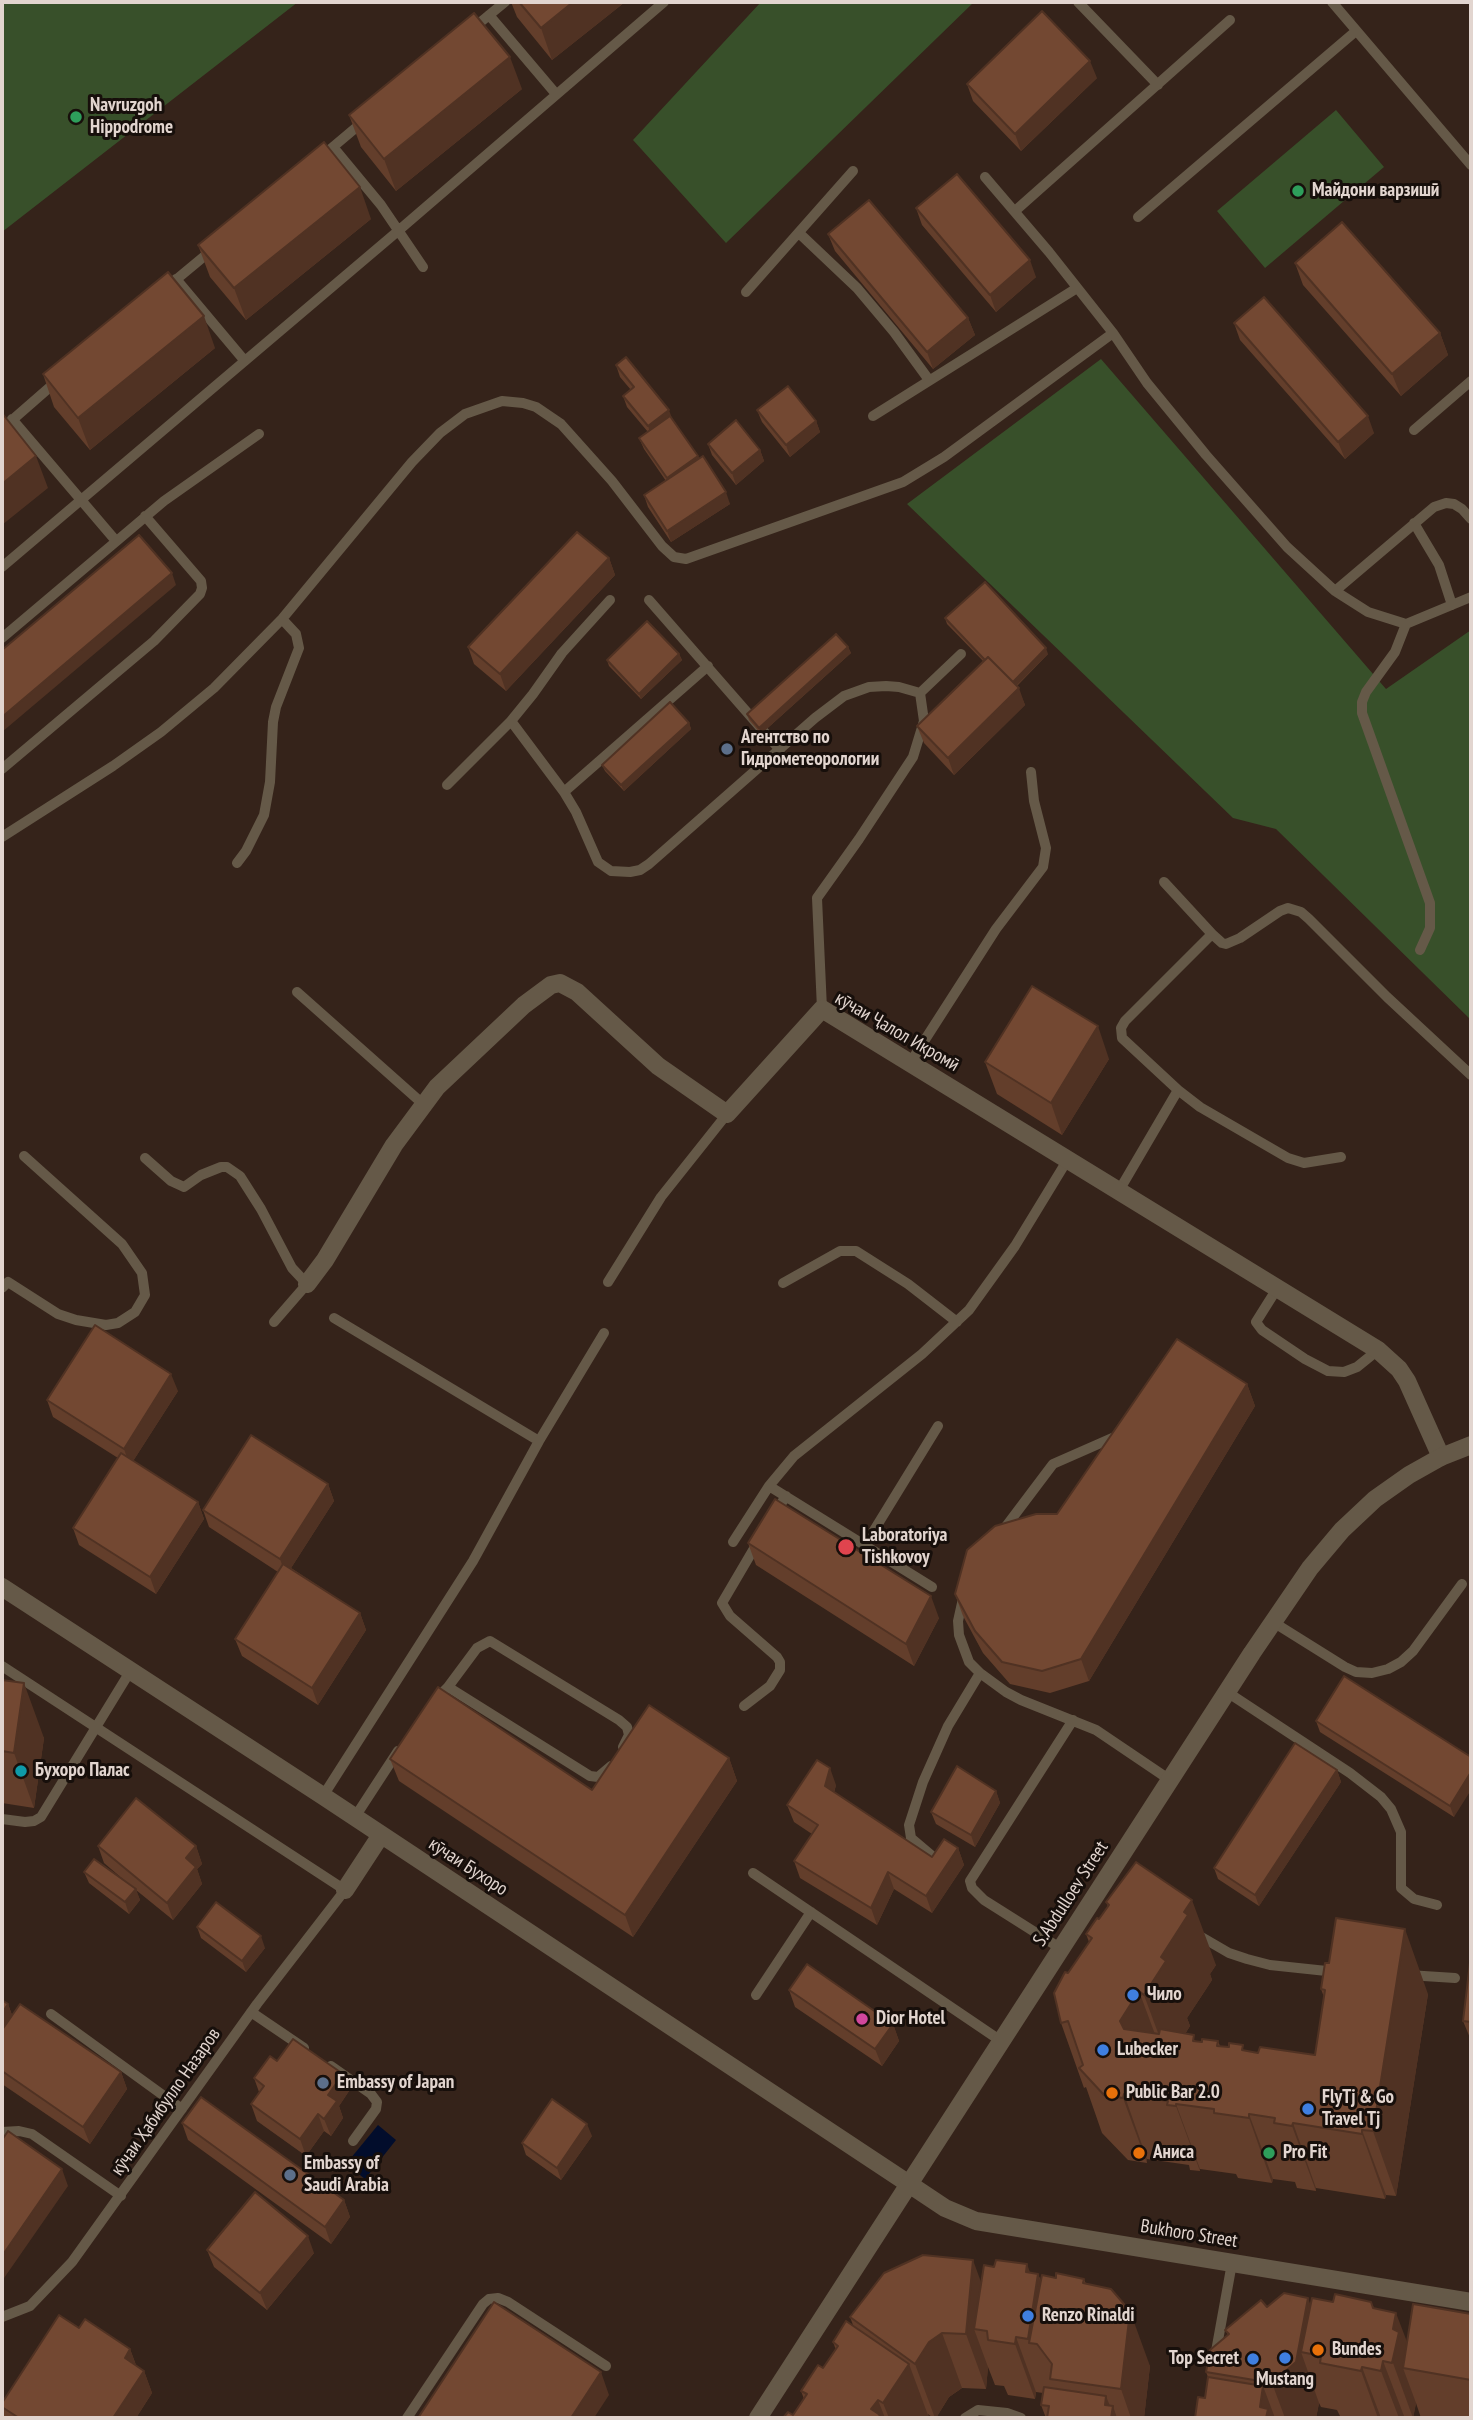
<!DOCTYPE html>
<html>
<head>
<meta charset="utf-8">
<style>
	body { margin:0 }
	#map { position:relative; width:1473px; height:2420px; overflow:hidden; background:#35231a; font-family:"PT Sans Narrow",sans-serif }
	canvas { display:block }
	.frame { position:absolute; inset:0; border:4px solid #e2d5cf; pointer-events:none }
</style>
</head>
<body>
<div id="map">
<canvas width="1473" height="2420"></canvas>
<div class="frame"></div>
</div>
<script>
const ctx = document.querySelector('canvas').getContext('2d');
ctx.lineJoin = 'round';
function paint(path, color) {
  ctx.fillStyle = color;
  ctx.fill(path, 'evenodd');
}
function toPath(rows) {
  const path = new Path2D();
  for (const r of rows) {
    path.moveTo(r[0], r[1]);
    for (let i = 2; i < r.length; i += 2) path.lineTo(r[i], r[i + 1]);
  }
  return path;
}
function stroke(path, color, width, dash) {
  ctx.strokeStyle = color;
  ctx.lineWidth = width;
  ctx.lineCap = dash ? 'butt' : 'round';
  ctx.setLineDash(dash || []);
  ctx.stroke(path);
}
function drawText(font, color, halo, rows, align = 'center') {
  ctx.font = font + ' "PT Sans Narrow",sans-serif';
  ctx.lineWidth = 6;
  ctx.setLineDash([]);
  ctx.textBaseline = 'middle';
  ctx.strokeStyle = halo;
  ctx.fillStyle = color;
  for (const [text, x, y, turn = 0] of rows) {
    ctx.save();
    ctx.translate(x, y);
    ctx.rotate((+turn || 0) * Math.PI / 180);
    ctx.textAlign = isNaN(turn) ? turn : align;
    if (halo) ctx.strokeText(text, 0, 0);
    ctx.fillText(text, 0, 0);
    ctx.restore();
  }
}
paint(toPath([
	[2,2,298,2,2,232],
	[761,2,974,2,726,243,633,140],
	[1336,110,1384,167,1265,268,1217,211],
	[1101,359,1386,689,1471,630,1471,1020,1276,829,1233,818,907,504]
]), '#38502a');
paint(toPath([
	[378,2125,396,2140,365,2179,346,2164]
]), '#020d2c');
stroke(toPath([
	[1078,2,1158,85],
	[1332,2,1471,165],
	[489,15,556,94],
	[471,30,505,2],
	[333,147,381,205,423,267],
	[321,157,365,120],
	[985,177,1049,252,1113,333],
	[1015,211,1230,20],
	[1138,217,1356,31],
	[799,233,857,288,894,332,929,380],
	[176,279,244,360],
	[166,288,213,249],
	[746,292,853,171],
	[873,416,1077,288],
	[12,419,116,541],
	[2,429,58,380],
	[1414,430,1471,381],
	[1414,523,1439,565,1452,605],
	[2,567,398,231,664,2],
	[1335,591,1434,507,1446,503,1454,504,1462,509,1471,519],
	[610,600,562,653,533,694,511,721,564,792,576,812,598,862,611,871,630,872,640,870,649,864,815,718,844,696,869,687,886,686,899,687,920,693,924,721,913,757,859,839,817,898,822,1009],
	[649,600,780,750],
	[1406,624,1395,652,1366,692,1362,702,1362,713,1430,903,1430,928,1420,950],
	[2,638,164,501,259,434],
	[920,693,961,654],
	[2,769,154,641,200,594,202,588,201,581,145,516],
	[447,785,511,721],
	[564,792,708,666],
	[2,837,113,766,161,732,214,688,282,619,412,462,440,433,465,414,502,401,523,403,536,407,561,424,612,481,662,546,674,557,686,559,903,482,944,457,1113,333,1147,383,1206,455,1287,547,1335,591,1368,612,1406,624,1471,597],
	[237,863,246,851,264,815,270,782,273,722,276,707,299,648,296,634,282,619],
	[1164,882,1212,934],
	[297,992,423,1104],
	[910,1063,996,929,1043,867,1046,848,1034,801,1031,772],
	[1178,1090,1200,1107,1288,1158,1304,1163,1341,1157],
	[145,1158,171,1181,184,1187,201,1175,221,1167,227,1167,240,1176,261,1209,292,1268,307,1284,274,1322],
	[1120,1189,1178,1090,1122,1038,1121,1028,1125,1021,1212,934,1222,943,1226,944,1240,938,1280,911,1288,908,1301,912,1309,919,1387,997,1471,1075],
	[608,1282,661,1197,727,1114],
	[783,1283,840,1251,856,1251,908,1284,957,1322],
	[1278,1287,1256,1322,1262,1330,1305,1359,1328,1371,1344,1372,1357,1367,1378,1350],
	[2,1288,8,1282,58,1314,76,1320,106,1325,118,1323,135,1312,145,1295,142,1273,122,1244,24,1156],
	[334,1318,539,1441],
	[769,1486,932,1587],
	[774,1515,786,1496],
	[1001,1533,1053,1464,1119,1435],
	[733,1542,769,1486,794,1456,922,1354,969,1310,1015,1246,1068,1159],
	[865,1545,938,1426],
	[964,1594,958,1621,959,1635,969,1662,980,1673,1006,1692,1021,1700,1096,1730,1170,1780],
	[1273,1622,1345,1667,1356,1672,1372,1673,1388,1669,1401,1662,1413,1651,1462,1584],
	[2,1666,345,1890,257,2004,72,2262,30,2306,2,2317],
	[448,1687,590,1776,598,1777,611,1766],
	[1227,1692,1350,1773,1381,1797,1391,1809,1401,1832,1401,1888,1414,1899,1437,1905],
	[436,1699,448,1687,477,1648,490,1641,619,1720,627,1727,629,1735,623,1747],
	[744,1706,770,1686,780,1670,780,1662,777,1657,730,1616,722,1603,759,1540],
	[323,1796,473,1561,539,1441,604,1333],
	[355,1817,398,1751],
	[2,1819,25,1822,34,1821,41,1817,131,1670],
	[937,1860,911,1838,909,1825,923,1782,948,1726,980,1673],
	[753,1873,1001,2041],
	[1198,1935,1229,1953,1247,1959,1270,1965,1336,1972],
	[1060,1948,984,1900,972,1888,970,1881,1073,1720],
	[1408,1975,1455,1978],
	[756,1995,811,1912],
	[251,2012,304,2048],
	[51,2014,182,2109],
	[331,2066,371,2094,377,2102,376,2109,353,2141],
	[2,2132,19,2131,32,2134,121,2196],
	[1215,2357,1232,2263],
	[407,2418,483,2304,489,2299,498,2298,508,2302,606,2366],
	[965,2418,978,2410,1007,2413,1021,2418]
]), '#655948', 10);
stroke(toPath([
	[307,1284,325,1260,394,1145,437,1087,524,1005,551,985,560,983,577,992,658,1066,727,1114,822,1009,1378,1350,1399,1369,1407,1381,1441,1457],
	[2,1587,323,1796,909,2184],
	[345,1890,381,1835]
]), '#655948', 18);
stroke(toPath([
	[909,2184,945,2208,976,2221,1471,2302],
	[758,2418,1252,1653,1310,1568,1342,1530,1375,1499,1409,1475,1441,1457,1471,1445]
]), '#655948', 18);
paint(toPath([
	[511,2,625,2,552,60,517,17],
	[1097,78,1021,151,973,101,967,84],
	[522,89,396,191,361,147,349,115],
	[916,208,1036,277,996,312,922,225],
	[371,219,246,320,210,277,198,245],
	[828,234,968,318,975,335,933,369,835,251],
	[1295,263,1440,333,1448,355,1401,396,1303,285],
	[1234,323,1374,433,1345,459,1240,340],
	[215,348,90,450,54,407,43,374],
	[616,365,672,418,730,504,671,542,648,507,644,495,666,481,644,449,639,438,648,432,627,407,623,396,631,390,620,377],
	[757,410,816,421,820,432,790,457,762,422],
	[708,444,760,450,764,461,736,485,712,455],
	[609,558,615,575,506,691,474,664,468,647],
	[945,618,1048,654,1017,686,1025,705,954,775,924,743,917,726,983,661,947,624],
	[848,647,851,653,761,734,749,720,747,714],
	[679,654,682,660,641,699,609,666,607,660],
	[689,723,691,729,624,791,605,771,602,765],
	[1109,1059,1062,1135,997,1094,985,1062],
	[1247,1384,1255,1406,1089,1681,1050,1693,1010,1684,983,1653,963,1616,955,1594,1057,1514],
	[178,1391,133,1461,198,1502,204,1519,156,1594,79,1545,73,1528,118,1458,53,1417,47,1400],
	[328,1484,334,1501,291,1568,360,1613,366,1630,318,1705,242,1656,235,1639,278,1572,209,1527,203,1510],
	[748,1543,939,1618,914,1666,756,1565],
	[2,1680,44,1738,34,1808,2,1803],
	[1316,1721,1471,1757,1454,1817,1320,1732],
	[729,1758,737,1781,633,1937,399,1781,390,1759,592,1790],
	[1337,1770,1341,1782,1259,1906,1218,1879,1214,1868],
	[836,1785,834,1793,932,1857,958,1848,964,1865,932,1913,894,1889,877,1925,800,1878,794,1861,812,1834,794,1822,787,1805],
	[996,1791,1000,1803,975,1847,936,1824,931,1812],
	[98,1846,196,1846,202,1864,197,1869,202,1884,173,1920,136,1890,140,1900,129,1914,89,1883,84,1872,131,1886,104,1863],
	[1106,1902,1216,1965,1210,1974,1212,1980,1187,2018,1190,2026,1185,2034,1196,2041,1202,2042,1218,2041,1220,2046,1258,2053,1315,2055,1324,1997,1321,1989,1428,1994,1396,2196,1386,2195,1385,2199,1316,2188,1316,2191,1297,2188,1295,2182,1273,2179,1272,2183,1238,2178,1236,2174,1200,2169,1200,2171,1190,2170,1189,2165,1147,2159,1147,2163,1128,2160,1102,2133,1086,2087,1084,2088,1061,2023,1068,1973,1089,1942,1086,1934,1099,1919,1108,1907],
	[197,1927,265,1948,246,1972,201,1938],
	[1471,1954,1471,2038,1470,2038,1463,2021],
	[789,1990,893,2024,899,2041,882,2066,795,2007],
	[2,2000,8,2004,12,2015,121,2072,127,2089,90,2144,2,2084],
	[277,2061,349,2091,339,2106,343,2118,331,2136,324,2131,306,2156,257,2121,251,2104,259,2092,254,2078],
	[182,2123,344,2200,350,2217,331,2244,188,2140],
	[592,2136,561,2180,526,2155,522,2143],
	[207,2250,314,2253,267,2310,214,2267],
	[1030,2272,1038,2274,1041,2281,1056,2278,1084,2279,1086,2284,1150,2366,1144,2418,1046,2418,1041,2405,1043,2393,1036,2392,1035,2399,1008,2395,1004,2386,995,2385,988,2367,986,2389,962,2388,949,2397,936,2418,933,2418,928,2414,929,2418,783,2418,793,2415,804,2399,801,2391,823,2368,836,2350,833,2342,853,2325,850,2317,981,2282],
	[1333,2302,1371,2302,1374,2308,1407,2342,1471,2314,1471,2418,1421,2418,1416,2403,1413,2418,1404,2416,1403,2418,1341,2418,1337,2410,1321,2407,1319,2403,1316,2418,1195,2418,1205,2398,1208,2377,1206,2372,1228,2335,1225,2330,1267,2307],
	[79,2328,130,2349,136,2365,144,2371,152,2393,136,2418,4,2418,2,2412,2,2403]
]), '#633e2b');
paint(toPath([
	[573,2,625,2,552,60,541,28],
	[510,57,522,89,396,191,384,159],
	[1090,61,1097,78,1021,151,1015,134],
	[360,187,371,219,246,320,234,288],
	[1030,260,1036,277,996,312,990,295],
	[204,316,215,348,90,450,78,418],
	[968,318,975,335,933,369,927,352],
	[1440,333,1448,355,1401,396,1392,374],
	[669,410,673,421,652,438,648,426],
	[1368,416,1374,433,1345,459,1338,442],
	[816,421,820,432,790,457,786,445],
	[760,450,764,461,736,485,732,473],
	[36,456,48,488,2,525,2,484],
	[698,456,702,467,672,489,667,478],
	[726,492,730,504,671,542,667,531],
	[609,558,615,575,506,691,500,674],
	[172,573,176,585,2,732,2,717],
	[848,647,851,653,761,734,759,728],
	[1046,648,1048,654,1011,691,1009,686],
	[679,654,682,660,641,699,639,694],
	[1019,688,1025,705,954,775,948,758],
	[689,723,691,729,624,791,621,785],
	[1098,1026,1109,1059,1062,1135,1051,1103],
	[171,1374,178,1391,130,1466,124,1449],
	[1247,1384,1255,1406,1089,1681,1081,1659],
	[328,1484,334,1501,286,1576,280,1559],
	[198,1502,204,1519,156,1594,150,1577],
	[931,1596,939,1618,914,1666,906,1644],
	[360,1613,366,1630,318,1705,312,1688],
	[24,1683,44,1738,34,1808,14,1753],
	[729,1758,737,1781,633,1937,625,1915],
	[830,1768,836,1785,831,1803,825,1786],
	[1337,1770,1341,1782,1259,1906,1255,1895],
	[1471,1772,1471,1790,1454,1817,1450,1806],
	[996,1791,1000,1803,975,1847,971,1835],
	[196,1846,202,1864,197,1869,202,1884,173,1920,167,1903,186,1858],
	[958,1848,964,1865,932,1913,926,1896],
	[888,1872,894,1889,877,1925,871,1908],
	[136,1889,140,1900,129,1914,125,1902],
	[1192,1900,1216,1965,1210,1974,1212,1980,1187,2018,1190,2026,1168,2060,1144,1995,1161,1957,1184,1912],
	[1405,1929,1428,1994,1396,2196,1373,2131],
	[261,1936,265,1948,246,1972,242,1961],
	[1139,1991,1163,2056,1144,2086,1120,2021],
	[8,2004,14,2021,2,2040,2,2013],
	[893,2024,899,2041,882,2066,875,2049],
	[121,2072,127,2089,90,2144,83,2127],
	[343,2074,349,2091,339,2106,343,2118,331,2136,324,2119,328,2095],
	[1124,2094,1147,2159,1147,2163,1123,2098],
	[1176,2104,1200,2169,1200,2171,1176,2106],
	[318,2114,324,2131,306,2156,300,2139],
	[1249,2114,1273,2179,1272,2183,1249,2118],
	[1293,2123,1316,2188,1316,2191,1292,2126],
	[587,2124,592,2136,561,2180,557,2168],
	[1362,2130,1386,2195,1385,2199,1362,2134],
	[62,2169,68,2186,2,2281,2,2256],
	[344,2200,350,2217,331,2244,325,2227],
	[308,2236,314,2253,267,2310,260,2293],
	[973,2260,993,2315,974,2329,988,2367,986,2389,966,2334],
	[1027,2264,1036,2289,1038,2274,1058,2329,1037,2344,1030,2343,1028,2339,1026,2272],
	[1308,2298,1328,2353,1321,2356,1301,2352,1319,2403,1316,2418,1285,2418,1272,2383],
	[1371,2302,1391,2357,1393,2329,1396,2313,1417,2368,1403,2368,1416,2403,1413,2418,1373,2308],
	[1130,2311,1150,2366,1144,2418,1131,2418,1121,2389],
	[942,2333,962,2388,949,2397,936,2418,935,2418,915,2364,929,2342],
	[1016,2337,1036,2392,1035,2399,1015,2344],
	[130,2349,138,2371,125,2358],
	[1383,2361,1404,2416,1403,2418,1399,2418,1381,2371],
	[909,2364,929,2418,889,2418,883,2403],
	[1362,2367,1381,2418,1378,2418,1361,2371],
	[144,2371,152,2393,136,2418,113,2418],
	[601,2372,609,2395,594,2418,571,2418],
	[1263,2386,1275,2418,1264,2418,1260,2407],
	[1106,2396,1112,2411,1113,2406,1117,2418,1110,2418,1105,2405],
	[878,2400,885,2418,875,2418,871,2409]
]), '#503223');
const building = toPath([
	[519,2,573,2,541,28,519,2],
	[1042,11,1090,61,1015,134,967,84,1042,11],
	[474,13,510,57,384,159,349,115,474,13],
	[324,142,360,187,234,288,198,245,324,142],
	[957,174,1030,260,990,295,916,208,957,174],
	[869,200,968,318,927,352,828,234,869,200],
	[1342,222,1440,333,1392,374,1295,263,1342,222],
	[168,272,204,316,78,418,43,374,168,272],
	[1264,297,1368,416,1338,442,1234,323,1264,297],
	[626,357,669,410,648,426,623,396,634,387,616,365,626,357],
	[788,386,816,421,786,445,757,410,788,386],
	[2,413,36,456,2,484,2,413],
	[670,416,698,456,667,478,639,438,670,416],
	[736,420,760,450,732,473,708,444,736,420],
	[703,456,726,492,667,531,644,495,703,456],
	[577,532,609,558,500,674,468,647,577,532],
	[139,535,172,573,2,717,2,650,139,535],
	[985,582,1046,648,1013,682,988,657,985,660,945,618,985,582],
	[647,621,679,654,639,694,607,660,647,621],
	[836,634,848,647,759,728,747,714,836,634],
	[988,657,1019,688,948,758,917,726,988,657],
	[670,702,689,723,621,785,602,765,670,702],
	[1032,986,1098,1026,1051,1103,985,1062,1032,986],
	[95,1325,171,1374,124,1449,47,1400,95,1325],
	[1177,1339,1247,1384,1081,1659,1042,1671,1002,1662,975,1631,955,1594,967,1550,995,1526,1036,1514,1057,1514,1177,1339],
	[251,1435,328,1484,280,1559,203,1510,251,1435],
	[121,1453,198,1502,150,1577,73,1528,121,1453],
	[775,1499,931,1596,906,1644,748,1543,775,1499],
	[283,1564,360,1613,312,1688,235,1639,283,1564],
	[1344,1676,1471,1757,1471,1772,1450,1806,1316,1721,1344,1676],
	[2,1680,24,1683,14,1753,2,1751,2,1680],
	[438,1687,592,1790,649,1705,729,1758,625,1915,390,1759,438,1687],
	[1295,1743,1337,1770,1255,1895,1214,1868,1295,1743],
	[817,1760,830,1768,825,1786,932,1857,944,1839,958,1848,926,1896,888,1872,871,1908,794,1861,818,1825,787,1805,817,1760],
	[957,1766,996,1791,971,1835,931,1812,957,1766],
	[136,1798,196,1846,186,1858,196,1867,167,1903,98,1846,136,1798],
	[94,1859,136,1889,125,1902,84,1872,94,1859],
	[1136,1862,1192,1900,1184,1912,1188,1915,1161,1957,1166,1961,1144,1995,1139,1991,1120,2021,1124,2029,1159,2034,1160,2029,1194,2035,1193,2041,1202,2042,1202,2039,1218,2041,1217,2046,1229,2047,1229,2043,1243,2045,1242,2050,1258,2053,1260,2047,1315,2055,1325,1990,1321,1989,1325,1963,1329,1963,1336,1918,1405,1929,1373,2131,1362,2130,1362,2134,1293,2123,1292,2126,1274,2123,1275,2118,1249,2114,1249,2118,1214,2113,1214,2109,1176,2104,1176,2106,1167,2105,1168,2101,1124,2094,1123,2098,1104,2095,1079,2068,1083,2065,1068,2021,1061,2023,1054,1993,1065,1972,1068,1973,1092,1938,1086,1934,1097,1918,1099,1919,1109,1905,1106,1902,1136,1862],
	[216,1902,261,1936,242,1961,197,1927,216,1902],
	[1471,1954,1471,2022,1463,2021,1471,1954],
	[807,1964,893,2024,875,2049,789,1990,807,1964],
	[2,2000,8,2004,2,2013,2,2000],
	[20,2004,121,2072,83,2127,2,2071,2,2030,20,2004],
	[293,2039,343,2074,328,2095,337,2101,324,2119,318,2114,300,2139,251,2104,264,2086,254,2078,270,2056,277,2061,293,2039],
	[201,2097,344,2200,325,2227,182,2123,201,2097],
	[552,2099,587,2124,557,2168,522,2143,552,2099],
	[8,2131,62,2169,2,2256,2,2140,8,2131],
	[255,2192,308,2236,260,2293,207,2250,255,2192],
	[923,2255,973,2260,966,2334,942,2333,929,2342,915,2364,850,2317,884,2273,923,2255],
	[996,2260,1027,2264,1026,2272,1038,2274,1028,2339,1016,2337,1015,2344,988,2340,987,2331,974,2329,984,2265,994,2267,996,2260],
	[1056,2273,1084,2279,1083,2283,1111,2289,1130,2311,1121,2389,1050,2379,1052,2364,1037,2344,1029,2343,1042,2275,1056,2278,1056,2273],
	[1284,2293,1308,2298,1296,2362,1272,2383,1206,2372,1210,2350,1229,2334,1225,2330,1261,2300,1267,2307,1284,2293],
	[1335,2294,1371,2302,1373,2308,1396,2313,1393,2329,1399,2332,1392,2363,1383,2361,1381,2371,1362,2367,1361,2371,1320,2363,1321,2356,1301,2352,1312,2298,1333,2302,1335,2294],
	[494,2302,601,2372,571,2418,418,2418,494,2302],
	[1413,2304,1471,2314,1471,2380,1403,2368,1413,2304],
	[59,2315,79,2328,85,2319,130,2349,125,2358,144,2371,113,2418,19,2418,2,2407,2,2403,59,2315],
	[846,2321,909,2364,883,2403,878,2400,871,2409,880,2415,878,2418,783,2418,788,2412,793,2415,807,2394,801,2391,818,2365,823,2368,838,2346,833,2342,846,2321],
	[1208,2377,1263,2386,1260,2407,1268,2409,1266,2418,1195,2418,1198,2397,1205,2398,1208,2377],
	[1044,2387,1106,2396,1105,2405,1113,2406,1111,2418,1047,2418,1049,2406,1041,2405,1044,2387]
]);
paint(building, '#734832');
stroke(building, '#503223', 2);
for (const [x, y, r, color] of [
	[76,117,7,"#2e9e5b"],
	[1298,191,7,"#2e9e5b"],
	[727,749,7,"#5c6f8a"],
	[846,1547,9,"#e0444e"],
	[21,1771,7,"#0f9aa8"],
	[1133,1995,7,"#3f7fe0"],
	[862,2019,7,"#d1479c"],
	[1103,2050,7,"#3f7fe0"],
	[323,2083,7,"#5c6f8a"],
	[1112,2093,7,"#e8710a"],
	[1308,2109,7,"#3f7fe0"],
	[1139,2153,7,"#e8710a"],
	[1269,2153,7,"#2e9e5b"],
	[290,2175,7,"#5c6f8a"],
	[1028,2316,7,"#3f7fe0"],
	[1318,2350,7,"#e8710a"],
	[1285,2358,7,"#3f7fe0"],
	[1253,2359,7,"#3f7fe0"]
]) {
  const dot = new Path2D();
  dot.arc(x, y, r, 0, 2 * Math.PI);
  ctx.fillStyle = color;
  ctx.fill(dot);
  stroke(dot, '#170f0b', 2.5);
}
drawText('bold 19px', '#e2d5cf', '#170f0b', [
	["Navruzgoh",90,106],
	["Hippodrome",90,128],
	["Майдони варзишӣ",1312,191],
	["Агентство по",741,738],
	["Гидрометеорологии",741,760],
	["Laboratoriya",862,1536],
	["Tishkovoy",862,1558],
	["Бухоро Палас",35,1771],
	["Чило",1147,1995],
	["Dior Hotel",876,2019],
	["Lubecker",1117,2050],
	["Embassy of Japan",337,2083],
	["Public Bar 2.0",1126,2093],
	["FlyTj & Go",1322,2098],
	["Travel Tj",1322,2120],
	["Аниса",1153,2153],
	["Pro Fit",1283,2153],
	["Embassy of",304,2164],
	["Saudi Arabia",304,2186],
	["Renzo Rinaldi",1042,2316],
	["Bundes",1332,2350],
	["Top Secret",1239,2359,"right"],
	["Mustang",1285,2380,"center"]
], 'left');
drawText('19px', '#e2d5cf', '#170f0b', [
	["кӯчаи Ҷалол Икромӣ",897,1032,30],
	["кӯчаи Бухоро",468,1867,33],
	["S.Abdulloev Street",1071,1894,-57],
	["кӯчаи Ҳабибулло Назаров",166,2102,-55],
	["Bukhoro Street",1189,2234,9]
]);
</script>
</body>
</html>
